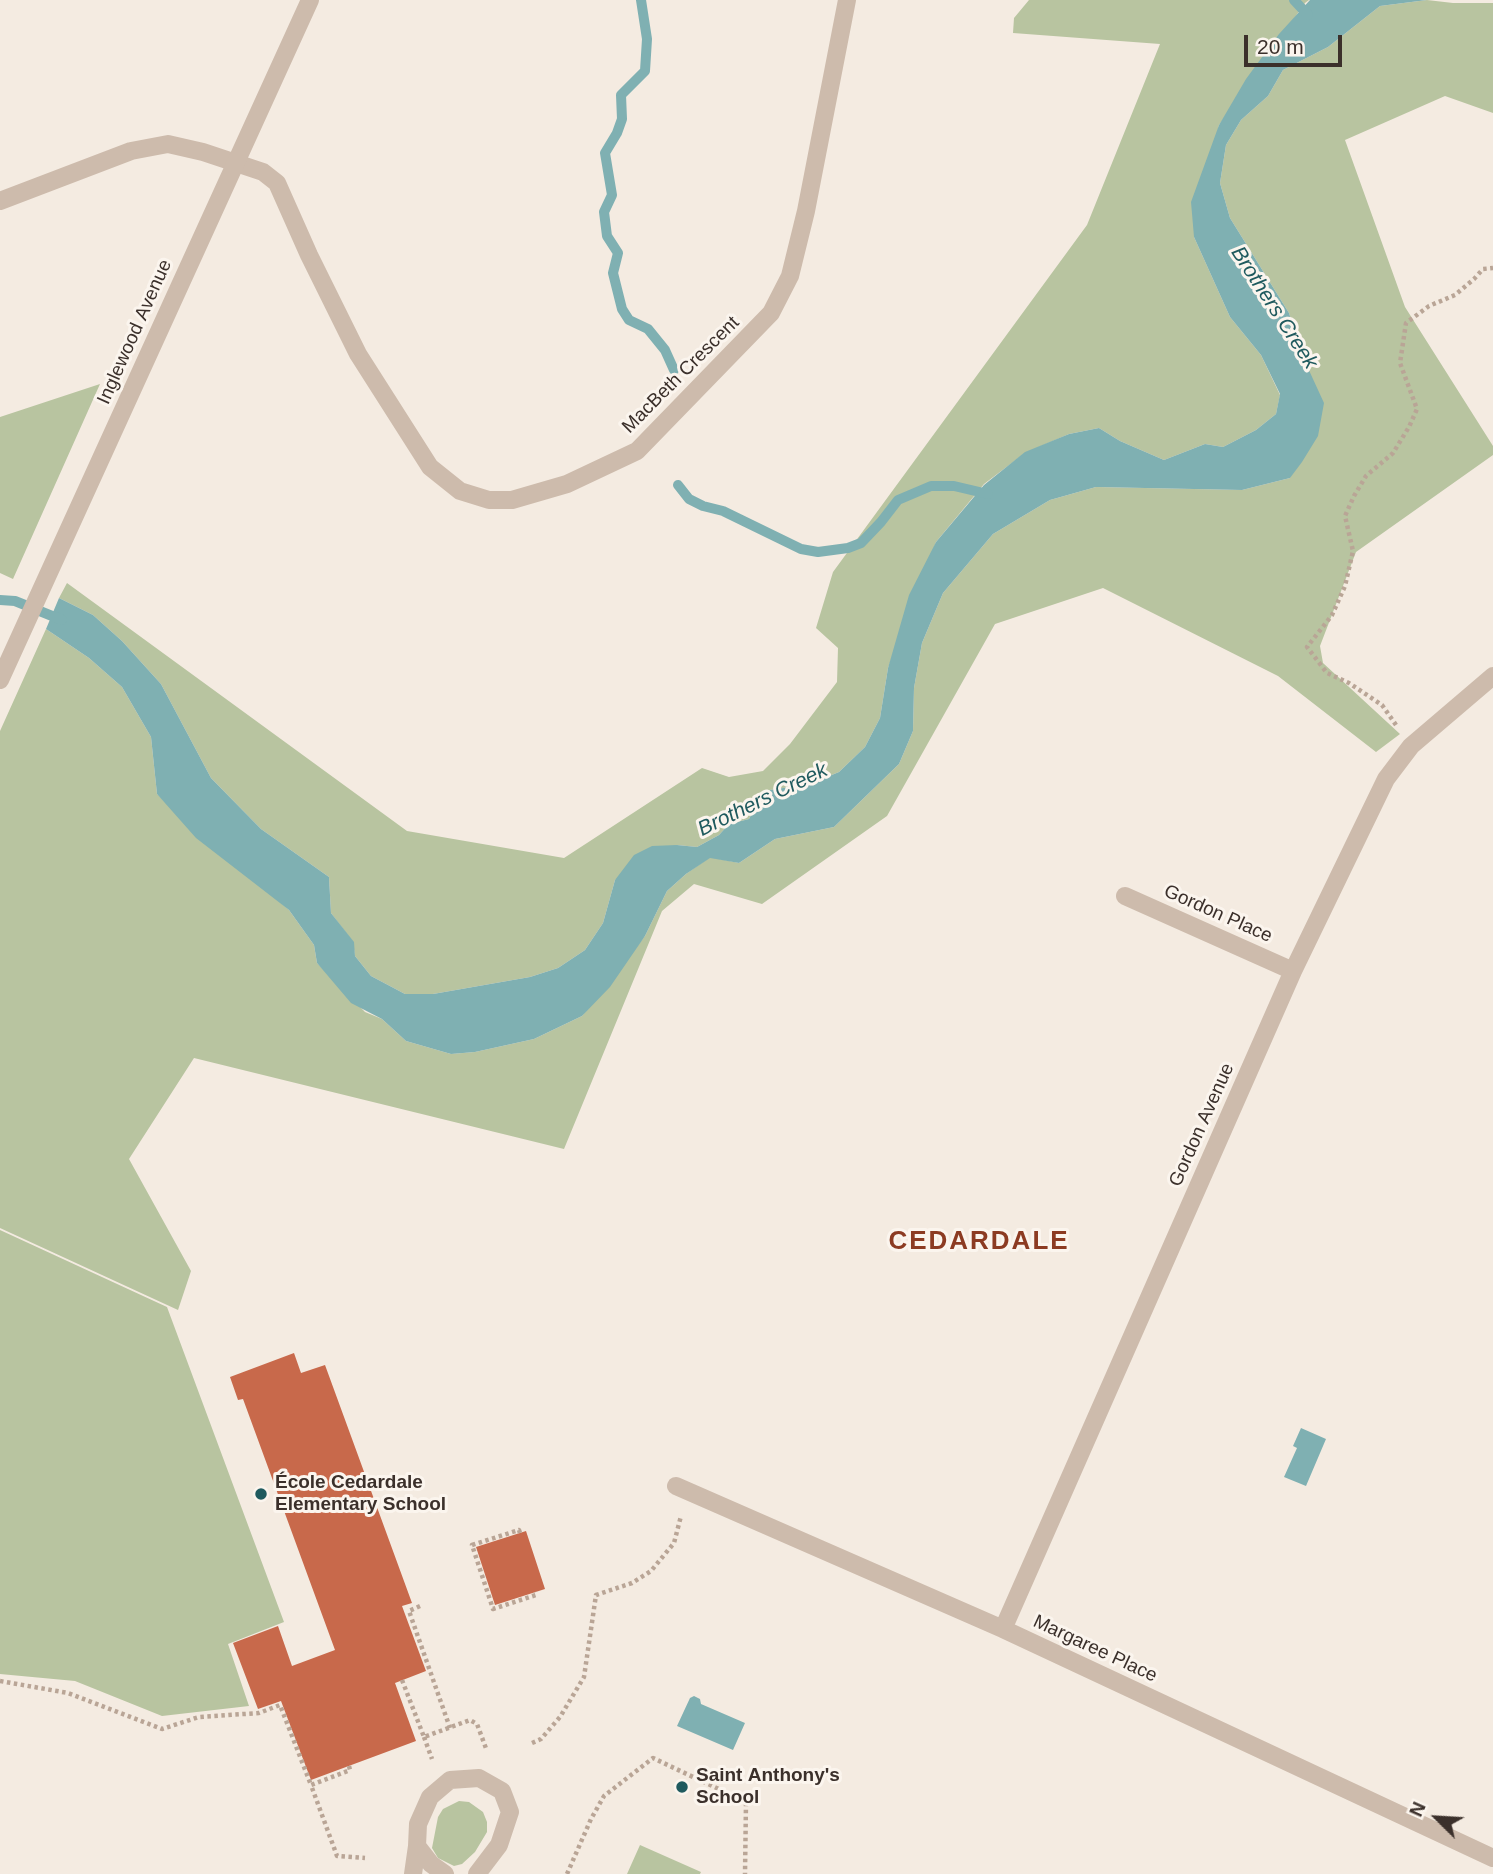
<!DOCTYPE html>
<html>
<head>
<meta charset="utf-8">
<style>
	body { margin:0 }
	#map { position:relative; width:1493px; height:1874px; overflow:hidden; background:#f4ebe1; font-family:Helvetica,sans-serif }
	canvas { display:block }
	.north { position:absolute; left:1402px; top:1783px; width:70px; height:70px; -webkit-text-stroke:5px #fbf5ee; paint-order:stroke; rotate:294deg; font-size:19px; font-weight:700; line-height:28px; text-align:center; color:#3b302b }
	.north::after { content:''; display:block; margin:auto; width:24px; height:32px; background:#3b302b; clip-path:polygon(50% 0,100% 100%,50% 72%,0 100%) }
	.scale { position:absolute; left:1244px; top:35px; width:98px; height:32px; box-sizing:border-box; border:4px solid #3b302b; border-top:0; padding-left:9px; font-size:21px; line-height:24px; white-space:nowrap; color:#3b302b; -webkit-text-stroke:5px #fbf5ee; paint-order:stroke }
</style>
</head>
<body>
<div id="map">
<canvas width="1493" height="1874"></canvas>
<div class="north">N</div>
<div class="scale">20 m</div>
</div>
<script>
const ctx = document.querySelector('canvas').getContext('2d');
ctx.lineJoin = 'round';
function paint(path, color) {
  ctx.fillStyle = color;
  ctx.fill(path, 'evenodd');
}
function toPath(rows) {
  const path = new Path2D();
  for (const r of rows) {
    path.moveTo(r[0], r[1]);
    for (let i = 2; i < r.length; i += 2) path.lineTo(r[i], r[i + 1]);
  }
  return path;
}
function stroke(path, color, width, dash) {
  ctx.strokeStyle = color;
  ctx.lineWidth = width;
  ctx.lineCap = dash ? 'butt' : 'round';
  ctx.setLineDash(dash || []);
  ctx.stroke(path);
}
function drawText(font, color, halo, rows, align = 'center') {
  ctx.font = font + ' Helvetica,sans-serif';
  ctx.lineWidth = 6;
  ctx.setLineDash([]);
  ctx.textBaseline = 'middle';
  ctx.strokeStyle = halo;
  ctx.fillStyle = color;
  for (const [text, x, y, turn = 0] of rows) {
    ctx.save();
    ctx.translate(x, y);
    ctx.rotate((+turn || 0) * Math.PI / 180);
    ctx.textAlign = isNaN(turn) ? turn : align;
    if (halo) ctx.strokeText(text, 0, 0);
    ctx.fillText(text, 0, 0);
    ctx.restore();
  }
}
paint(toPath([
	[1029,0,1309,0,1305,3,1219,125,1194,237,1230,317,1261,355,1280,395,1276,414,1256,430,1223,447,1205,444,1164,460,1120,441,1099,428,1069,434,1025,453,984,484,936,542,888,668,880,718,865,747,839,772,810,784,770,790,760,798,749,819,729,824,719,835,697,847,677,845,615,880,603,923,585,950,558,968,530,977,433,994,405,994,371,976,355,956,353,942,331,913,329,877,261,829,211,778,161,684,122,641,93,615,59,598,67,583,407,831,564,858,702,768,729,777,763,771,790,744,837,682,838,648,816,628,833,572,1087,225,1160,44,1013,33,1014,18],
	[1427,0,1453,3,1493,3,1493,113,1445,96,1345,140,1405,307,1493,446,1493,455,1356,552,1320,646,1323,663,1400,734,1376,752,1278,676,1103,588,995,624,887,816,762,904,694,884,662,911,564,1149,194,1058,129,1159,191,1271,178,1310,0,1228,0,731,46,629,89,658,122,687,151,737,157,794,289,910,314,945,317,963,365,1012,382,1019,406,1041,451,1054,475,1052,534,1039,582,1016,645,936,667,891,686,874,710,857,739,863,775,839,834,827,899,764,913,731,914,688,922,643,943,593,993,534,1050,500,1096,487,1242,490,1290,478,1302,355,1289,313,1230,218,1220,183,1226,145,1241,120,1268,96,1283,70,1328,47,1380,6],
	[100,384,13,579,0,573,0,417],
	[0,1230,167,1307,284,1622,228,1644,249,1706,162,1716,75,1681,0,1674],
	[459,1801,469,1802,483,1812,487,1822,487,1832,475,1852,462,1864,454,1866,438,1858,432,1848,438,1817,443,1809],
	[640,1845,701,1872,700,1874,627,1874]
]), '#b8c4a0');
paint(toPath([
	[1310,0,1427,0,1380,6,1328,47,1283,70,1268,96,1241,120,1226,145,1220,183,1230,218,1289,313,1302,355,1324,403,1318,436,1302,462,1290,478,1242,490,1096,487,1050,500,993,534,943,593,922,643,914,688,913,731,899,764,834,827,775,839,739,863,710,858,686,874,667,891,645,936,610,987,582,1016,534,1039,475,1052,451,1054,406,1041,382,1019,351,1003,317,963,314,945,289,910,196,838,157,794,151,737,122,687,89,658,46,629,59,598,93,615,122,641,161,684,211,778,261,829,329,877,331,913,354,942,355,956,371,976,405,994,433,994,530,977,558,968,585,950,603,923,615,880,634,855,652,846,677,845,697,847,719,835,729,824,749,819,760,798,770,790,810,784,839,772,865,747,880,718,888,668,909,595,936,542,984,485,1025,452,1069,434,1099,428,1120,441,1164,460,1205,444,1223,447,1256,430,1276,414,1280,394,1261,355,1230,317,1194,237,1191,202,1219,125,1246,79,1279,34],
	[1301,1428,1326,1439,1306,1486,1284,1477,1297,1448,1293,1446],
	[694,1696,700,1699,701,1704,745,1723,733,1750,677,1726,690,1698]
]), '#7fb0b2');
stroke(toPath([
	[641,0,647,39,645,71,621,95,622,119,617,133,605,153,612,195,604,212,607,236,618,253,613,273,622,309,629,320,648,329,665,350,674,370],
	[1294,0,1308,15],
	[678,485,689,499,703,506,723,511,801,549,818,552,848,548,861,543,881,522,898,500,931,486,954,486,988,494],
	[0,600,15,601,62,620]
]), '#7fb0b2', 10);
paint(toPath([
	[294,1353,301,1373,325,1365,412,1603,402,1606,426,1671,395,1683,416,1741,311,1780,281,1701,258,1709,233,1643,278,1626,292,1666,335,1650,243,1399,238,1400,230,1377],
	[526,1531,545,1589,495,1605,476,1547]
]), '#c8694b');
stroke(toPath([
	[1396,725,1382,705,1349,683,1327,673,1307,647,1332,615,1345,586,1353,551,1345,516,1354,496,1366,476,1393,453,1409,427,1417,409,1400,363,1406,323,1429,306,1455,295,1474,279,1483,269,1493,268],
	[520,1533,519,1530,472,1545,493,1609,536,1595,535,1592],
	[420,1606,409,1611,450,1728],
	[402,1680,424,1737,470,1720,477,1724,487,1751],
	[0,1681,68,1693,162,1729,199,1717,259,1713,280,1705,311,1785],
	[424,1737,432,1759],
	[532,1743,541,1739,560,1717,584,1677,596,1595,632,1583,651,1571,674,1543,681,1516],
	[349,1766,350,1770,311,1785,337,1856,365,1858],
	[567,1874,591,1819,604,1796,653,1758,746,1802,745,1874]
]), '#b9a596', 4.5, [3.5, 3.5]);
stroke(toPath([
	[413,1874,417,1846],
	[445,1874,431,1864,417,1846,418,1824,430,1797,450,1780,479,1778,502,1791,510,1812,499,1845,477,1874]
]), '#cdbbac', 18);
stroke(toPath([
	[0,201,131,151,168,144,203,152,263,172,277,183,309,255,358,354,430,467,460,491,489,500,512,500,567,484,637,451,771,313,790,276,806,211,847,0],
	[1125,896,1293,971],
	[676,1486,1003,1629,1493,1858],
	[1003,1629,1293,971,1386,779,1411,746,1493,676]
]), '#cdbbac', 18);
stroke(toPath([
	[0,680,310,0]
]), '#cdbbac', 18);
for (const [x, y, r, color] of [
	[261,1494,7,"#1f5a5e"],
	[682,1787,7,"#1f5a5e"]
]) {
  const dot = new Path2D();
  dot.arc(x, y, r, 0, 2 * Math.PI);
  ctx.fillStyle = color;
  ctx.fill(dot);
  stroke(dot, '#fbf5ee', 2.5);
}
drawText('19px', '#3b302b', '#fbf5ee', [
	["Inglewood Avenue",135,332,-66],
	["MacBeth Crescent",681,375,-45],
	["Gordon Place",1218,914,24],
	["Gordon Avenue",1202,1125,-66],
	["Margaree Place",1095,1649,25]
]);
drawText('bold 19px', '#3b302b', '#fbf5ee', [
	["École Cedardale",275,1483],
	["Elementary School",275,1505],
	["Saint Anthony's",696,1776],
	["School",696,1798]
], 'left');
drawText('italic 21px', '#1f5a5e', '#fbf5ee', [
	["Brothers Creek",1274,308,57],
	["Brothers Creek",763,800,-26]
]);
ctx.letterSpacing = '2px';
drawText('bold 26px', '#8c3b22', '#fbf5ee', [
	["CEDARDALE",979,1242]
]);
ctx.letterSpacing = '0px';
</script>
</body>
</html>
